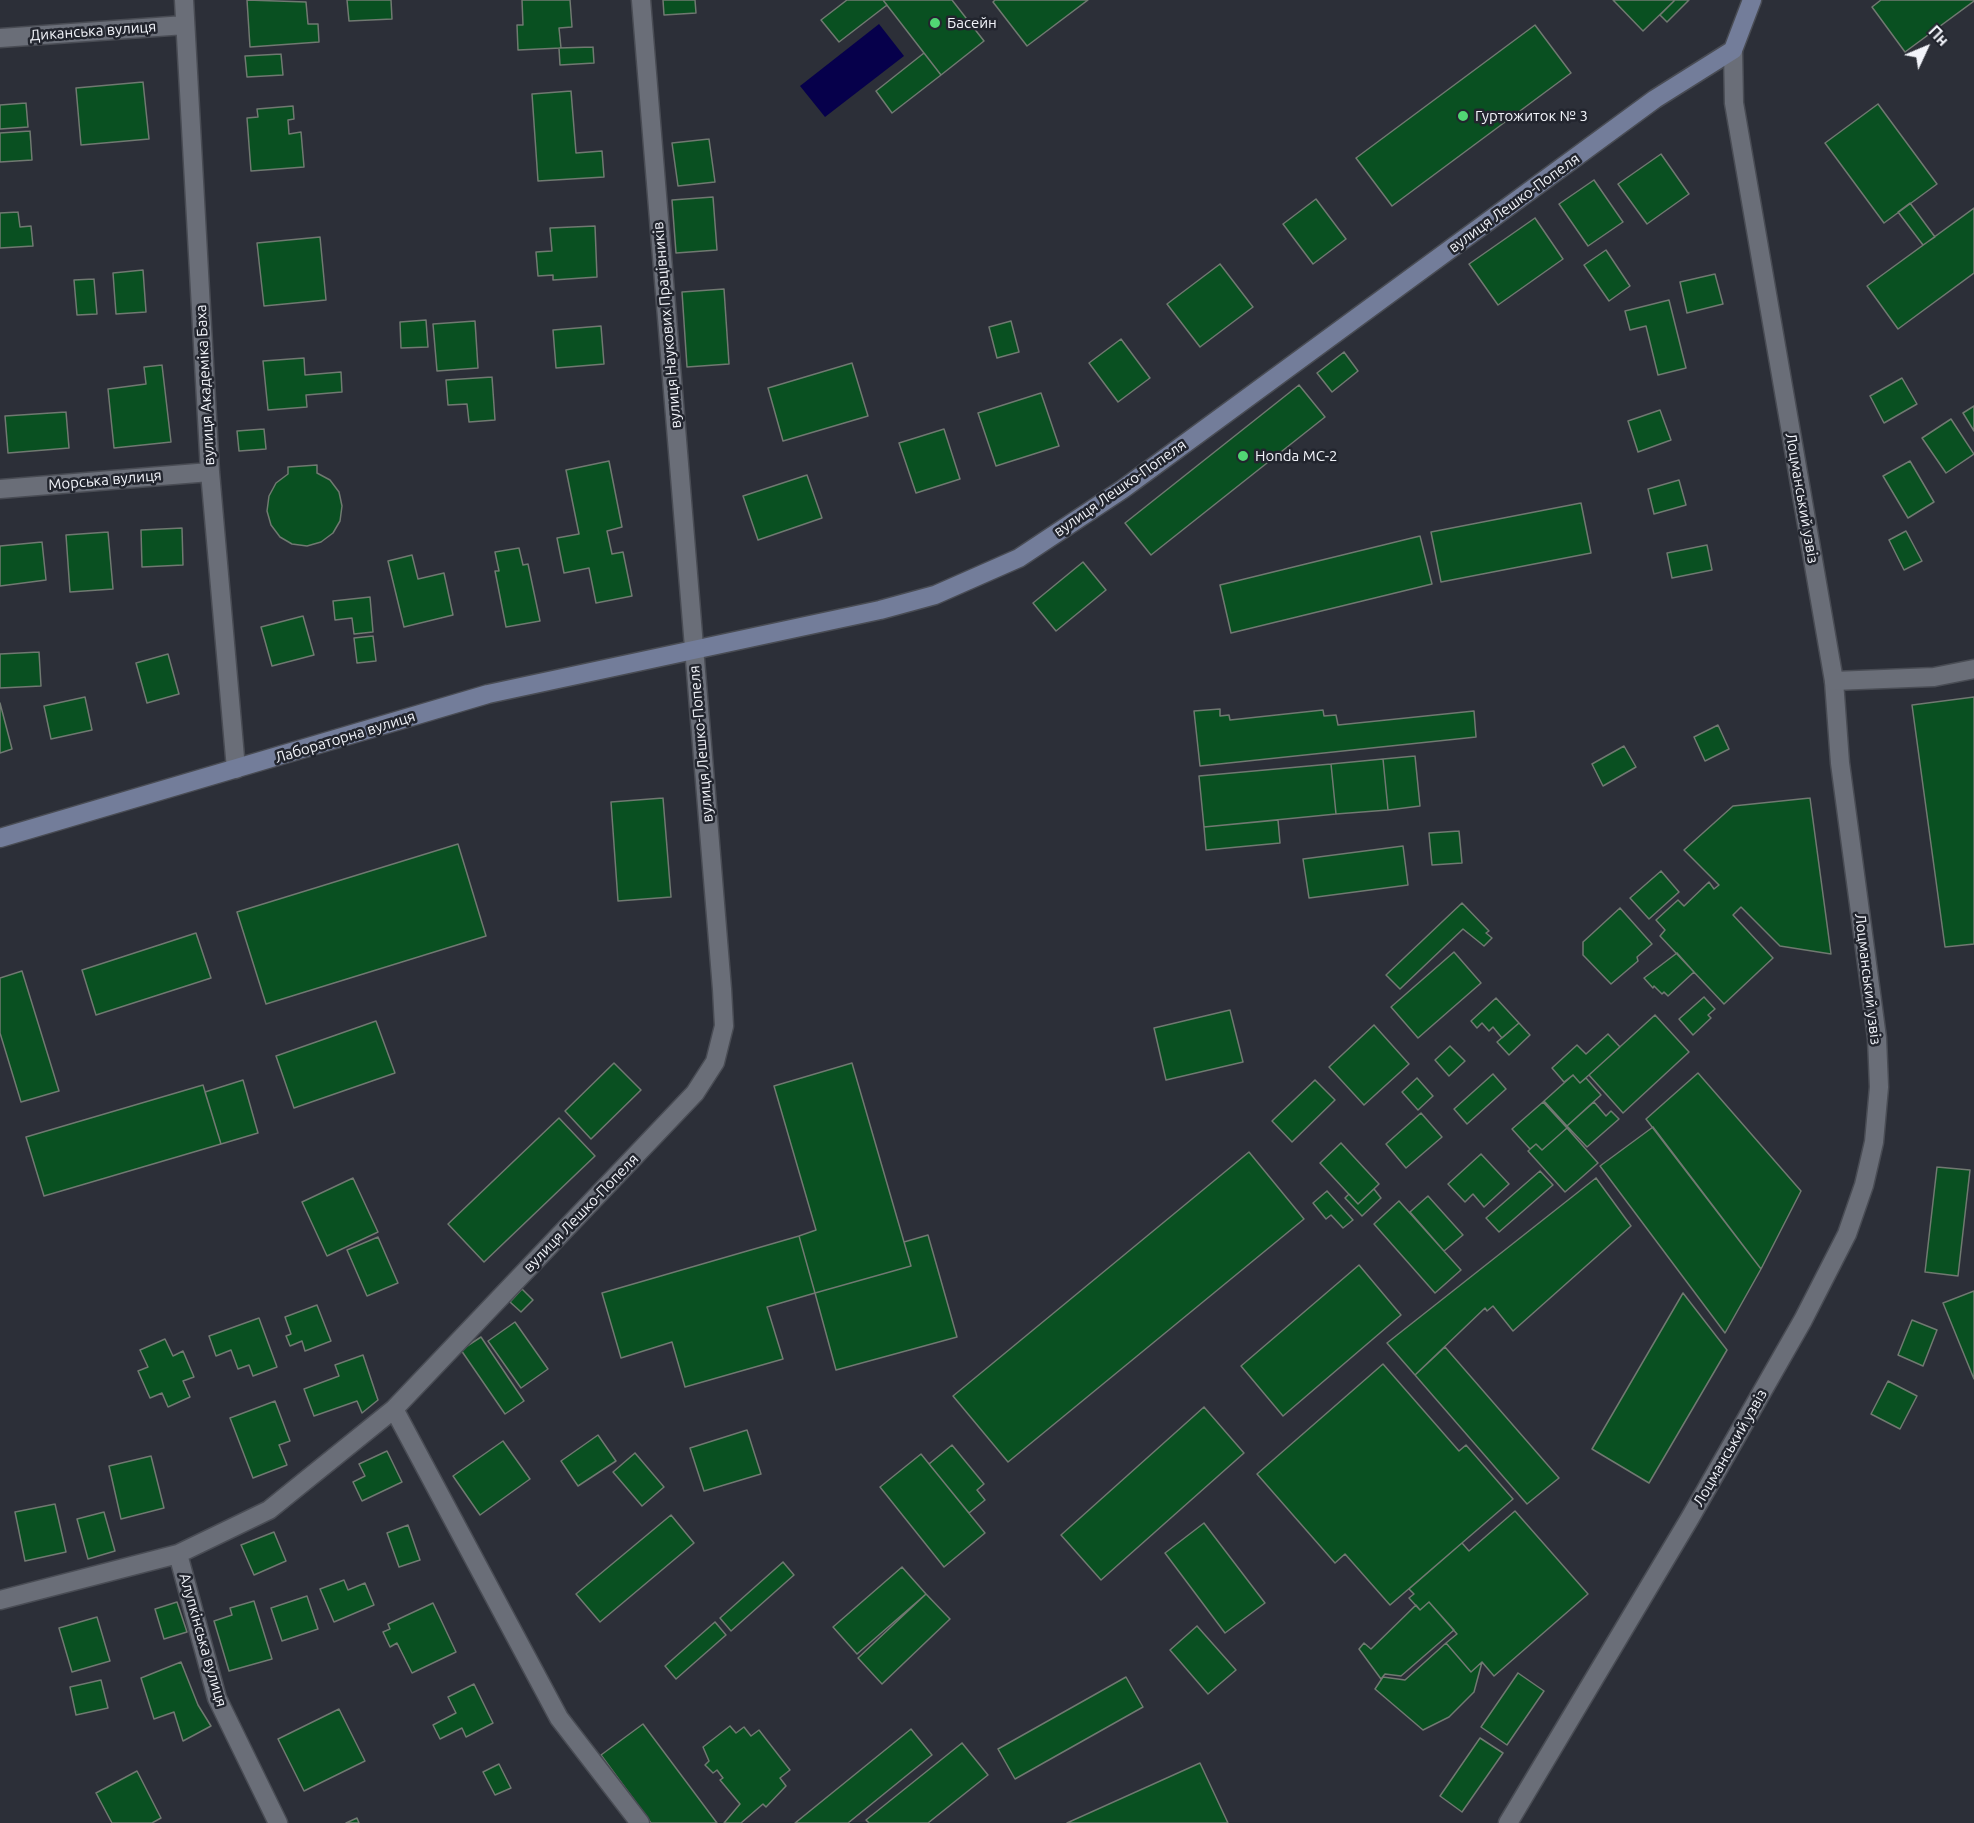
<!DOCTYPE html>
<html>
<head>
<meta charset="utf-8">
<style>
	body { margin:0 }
	#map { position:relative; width:1974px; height:1823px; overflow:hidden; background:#2c2f38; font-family:Ubuntu,sans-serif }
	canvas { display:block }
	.north { position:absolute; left:1896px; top:18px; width:60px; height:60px; -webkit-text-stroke:4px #22252e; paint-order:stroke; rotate:46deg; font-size:16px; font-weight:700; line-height:24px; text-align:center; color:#f2f4fa }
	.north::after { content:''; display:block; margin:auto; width:21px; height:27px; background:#f2f4fa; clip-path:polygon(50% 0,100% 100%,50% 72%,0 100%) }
</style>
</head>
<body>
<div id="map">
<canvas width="1974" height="1823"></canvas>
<div class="north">Пн</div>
</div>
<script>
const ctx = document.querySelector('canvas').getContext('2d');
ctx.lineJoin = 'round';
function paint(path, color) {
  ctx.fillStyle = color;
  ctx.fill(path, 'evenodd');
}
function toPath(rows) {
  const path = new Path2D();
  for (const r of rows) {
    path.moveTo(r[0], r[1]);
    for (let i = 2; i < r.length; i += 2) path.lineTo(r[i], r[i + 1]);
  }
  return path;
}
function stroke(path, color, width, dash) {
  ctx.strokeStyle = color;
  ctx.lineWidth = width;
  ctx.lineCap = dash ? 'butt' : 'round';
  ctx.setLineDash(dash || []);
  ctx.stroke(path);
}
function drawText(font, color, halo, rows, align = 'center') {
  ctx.font = font + ' Ubuntu,sans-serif';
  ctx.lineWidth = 5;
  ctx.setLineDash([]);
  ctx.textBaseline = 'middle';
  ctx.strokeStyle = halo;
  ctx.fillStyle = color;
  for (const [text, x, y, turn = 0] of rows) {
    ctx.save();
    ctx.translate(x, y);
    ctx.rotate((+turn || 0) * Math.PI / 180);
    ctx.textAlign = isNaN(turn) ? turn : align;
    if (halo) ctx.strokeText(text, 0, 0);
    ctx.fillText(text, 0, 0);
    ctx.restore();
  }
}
paint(toPath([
	[879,24,904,56,825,117,800,86]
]), '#06004b');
const building = toPath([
	[247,0,306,2,308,24,318,24,319,42,250,47,247,0],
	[347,0,391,0,392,19,349,21,347,0],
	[522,0,570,0,572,27,559,28,561,48,518,50,517,25,523,25,522,0],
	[663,0,695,0,696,13,664,15,663,0],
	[847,0,883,0,887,5,839,42,821,20,847,0],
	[883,0,952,0,984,41,941,75,883,0],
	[995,0,1088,0,1027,46,993,2,995,0],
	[1613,0,1675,0,1643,31,1613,0],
	[1675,0,1689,0,1667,22,1660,15,1675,0],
	[1881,0,1974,0,1974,1,1905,52,1872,7,1881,0],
	[1535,25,1571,73,1392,206,1356,158,1535,25],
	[593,47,594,63,560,65,559,48,593,47],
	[924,53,941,75,892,113,876,91,924,53],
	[281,54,283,75,247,77,245,56,281,54],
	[143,82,149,139,81,145,76,88,143,82],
	[571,91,576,153,602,151,604,177,538,181,532,94,571,91],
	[26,103,28,127,0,129,0,105,26,103],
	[1878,104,1937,184,1884,223,1825,143,1878,104],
	[293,106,294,119,288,120,289,134,301,132,304,167,251,171,247,118,258,117,257,109,293,106],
	[30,131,32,160,0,162,0,133,30,131],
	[709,139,715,182,678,186,672,143,709,139],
	[1661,154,1689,194,1647,224,1618,184,1661,154],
	[1594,180,1623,222,1588,246,1559,204,1594,180],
	[713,197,717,250,676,253,672,200,713,197],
	[1316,199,1346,239,1313,264,1283,224,1316,199],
	[1910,203,1935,237,1923,245,1898,212,1910,203],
	[1974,208,1974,273,1898,329,1867,286,1974,208],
	[18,212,20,227,31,226,33,246,0,248,0,213,18,212],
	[1535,218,1563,259,1498,305,1469,264,1535,218],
	[595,226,597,277,553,280,553,275,538,276,536,252,552,251,550,228,595,226],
	[320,237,326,300,264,306,257,243,320,237],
	[1606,250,1630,286,1609,301,1584,265,1606,250],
	[1220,264,1253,307,1200,347,1167,304,1220,264],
	[143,270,146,312,116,314,113,273,143,270],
	[1715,274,1723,304,1687,313,1680,282,1715,274],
	[94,279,97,314,77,315,74,280,94,279],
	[724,289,729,364,687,367,682,292,724,289],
	[1669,300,1686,368,1658,375,1646,326,1630,330,1625,311,1669,300],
	[426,320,428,347,401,348,400,322,426,320],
	[475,321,478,368,437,371,433,324,475,321],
	[1011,321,1019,352,997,358,989,327,1011,321],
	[601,326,604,364,556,368,553,330,601,326],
	[1121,339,1150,378,1118,402,1089,363,1121,339],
	[1344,352,1358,371,1332,392,1317,373,1344,352],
	[304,358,305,375,341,372,342,392,306,395,307,407,268,410,263,361,304,358],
	[852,363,868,416,783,441,768,388,852,363],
	[162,365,171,442,114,448,108,389,146,384,144,367,162,365],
	[492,377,495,420,469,422,467,404,448,405,446,380,492,377],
	[1902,378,1917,404,1884,423,1870,396,1902,378],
	[1299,385,1325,417,1151,555,1125,523,1299,385],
	[1041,393,1059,446,996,466,978,413,1041,393],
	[1974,406,1974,431,1963,413,1974,406],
	[1660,410,1671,440,1638,452,1628,421,1660,410],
	[66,412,69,448,8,453,5,416,66,412],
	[1951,419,1974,454,1946,473,1922,438,1951,419],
	[264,429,266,449,239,451,237,431,264,429],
	[944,429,960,479,916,493,899,443,944,429],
	[609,461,622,527,607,531,612,554,623,552,632,596,596,603,589,568,564,573,557,538,579,534,566,470,609,461],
	[1910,461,1934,502,1908,518,1883,476,1910,461],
	[317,465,317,473,330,480,339,492,342,506,340,521,333,533,321,542,307,546,292,544,280,537,271,525,267,511,269,496,276,483,288,474,288,467,317,465],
	[807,475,822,518,758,540,743,496,807,475],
	[1679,480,1686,505,1654,514,1648,489,1679,480],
	[1581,503,1591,553,1441,582,1431,532,1581,503],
	[182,528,183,565,142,567,141,530,182,528],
	[1906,531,1922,561,1904,570,1889,540,1906,531],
	[108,532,113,589,70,592,66,535,108,532],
	[1420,536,1432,584,1231,633,1220,585,1420,536],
	[42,542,46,580,0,586,0,546,42,542],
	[1707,545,1712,570,1672,578,1667,553,1707,545],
	[519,548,523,565,528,564,540,621,506,627,495,571,499,571,495,552,519,548],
	[412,555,418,579,444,573,453,615,404,627,388,561,412,555],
	[1083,562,1106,590,1056,631,1033,603,1083,562],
	[370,597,373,632,354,634,352,618,335,620,333,601,370,597],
	[303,616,314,655,272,666,261,627,303,616],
	[373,636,376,661,357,663,354,638,373,636],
	[39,652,41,686,0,688,0,654,39,652],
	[168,654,179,694,147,703,136,663,168,654],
	[85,697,92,730,51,739,44,706,85,697],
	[1974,697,1974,944,1945,947,1912,705,1974,697],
	[0,703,12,749,0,753,0,703],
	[1220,709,1220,716,1229,715,1230,720,1323,710,1324,716,1336,715,1338,725,1474,711,1476,737,1200,766,1194,711,1220,709],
	[1718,725,1729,749,1705,761,1694,737,1718,725],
	[1624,746,1636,767,1603,786,1592,764,1624,746],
	[1415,756,1420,806,1388,810,1383,759,1415,756],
	[1383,759,1388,810,1336,814,1331,764,1383,759],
	[1331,764,1336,814,1204,827,1199,776,1331,764],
	[663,798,671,897,618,901,611,802,663,798],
	[1810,798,1831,954,1780,946,1741,907,1733,915,1773,958,1724,1004,1660,936,1665,930,1656,920,1678,900,1684,906,1709,882,1714,889,1719,885,1684,850,1733,806,1810,798],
	[1278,820,1280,843,1206,850,1204,827,1278,820],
	[1459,831,1462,863,1432,865,1429,833,1459,831],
	[458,844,486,936,266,1004,237,912,458,844],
	[1403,846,1408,885,1309,898,1303,859,1403,846],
	[1661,871,1679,892,1649,919,1630,898,1661,871],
	[1462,903,1489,931,1486,933,1492,938,1484,946,1463,929,1400,989,1386,975,1462,903],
	[1620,908,1652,944,1637,957,1638,961,1611,984,1583,955,1583,942,1620,908],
	[196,933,211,978,96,1015,82,970,196,933],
	[1454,952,1481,983,1418,1038,1391,1007,1454,952],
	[1677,953,1694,972,1668,996,1664,992,1662,994,1654,986,1653,988,1644,978,1677,953],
	[22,971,59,1091,21,1102,0,1033,0,978,22,971],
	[1704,997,1715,1009,1708,1015,1711,1018,1693,1035,1679,1019,1704,997],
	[1496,998,1519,1023,1502,1038,1493,1027,1489,1031,1482,1023,1477,1028,1471,1021,1496,998],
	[1230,1010,1243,1062,1166,1080,1154,1028,1230,1010],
	[1655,1015,1689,1052,1623,1113,1589,1075,1655,1015],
	[376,1021,395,1073,294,1108,276,1056,376,1021],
	[1519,1023,1530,1035,1509,1055,1497,1042,1519,1023],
	[1374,1025,1409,1064,1364,1105,1329,1067,1374,1025],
	[1608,1034,1620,1047,1580,1083,1573,1075,1564,1082,1552,1068,1577,1045,1586,1054,1608,1034],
	[1450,1046,1465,1061,1449,1076,1435,1060,1450,1046],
	[614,1063,641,1090,591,1139,565,1111,614,1063],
	[852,1063,911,1266,815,1293,799,1236,816,1230,774,1086,852,1063],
	[1698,1073,1801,1191,1761,1269,1646,1119,1698,1073],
	[1493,1074,1506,1089,1467,1124,1454,1109,1493,1074],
	[1573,1075,1580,1083,1586,1078,1601,1095,1567,1126,1544,1101,1573,1075],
	[1417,1078,1433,1096,1418,1110,1402,1092,1417,1078],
	[243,1080,258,1133,221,1144,205,1092,243,1080],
	[1315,1080,1335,1100,1292,1142,1272,1121,1315,1080],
	[203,1085,221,1144,44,1196,26,1137,203,1085],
	[1543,1102,1567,1128,1542,1150,1536,1144,1530,1149,1512,1129,1543,1102],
	[1594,1102,1606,1116,1611,1111,1619,1119,1587,1147,1567,1126,1594,1102],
	[1421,1113,1442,1137,1406,1168,1386,1144,1421,1113],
	[559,1118,595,1156,484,1262,448,1224,559,1118],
	[1653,1127,1761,1269,1725,1333,1600,1166,1653,1127],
	[1567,1128,1598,1163,1565,1192,1528,1151,1536,1144,1542,1150,1567,1128],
	[1341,1143,1379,1184,1358,1204,1320,1163,1341,1143],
	[1249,1152,1304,1219,1008,1462,953,1396,1249,1152],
	[1481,1154,1509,1184,1484,1207,1473,1194,1465,1202,1448,1184,1481,1154],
	[1937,1167,1970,1170,1958,1276,1925,1272,1937,1167],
	[1540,1171,1553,1185,1499,1232,1486,1218,1540,1171],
	[353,1178,378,1232,327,1256,302,1202,353,1178],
	[1596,1178,1631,1226,1513,1331,1493,1306,1487,1311,1485,1308,1415,1375,1387,1343,1596,1178],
	[1374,1189,1381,1198,1362,1216,1345,1198,1349,1194,1358,1204,1374,1189],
	[1327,1191,1353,1220,1343,1228,1331,1215,1326,1219,1313,1203,1327,1191],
	[1428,1196,1463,1235,1444,1251,1410,1212,1428,1196],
	[1399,1201,1461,1270,1435,1293,1374,1224,1399,1201],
	[928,1235,957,1337,836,1370,815,1293,911,1266,904,1242,928,1235],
	[799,1236,815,1293,767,1307,783,1359,685,1387,672,1342,621,1358,602,1293,799,1236],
	[378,1237,398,1283,367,1296,347,1250,378,1237],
	[1359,1265,1401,1315,1283,1416,1241,1366,1359,1265],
	[522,1289,533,1300,521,1312,510,1302,522,1289],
	[1974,1291,1974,1379,1943,1303,1974,1291],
	[1683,1293,1727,1350,1649,1483,1592,1449,1683,1293],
	[317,1305,331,1341,305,1351,302,1341,290,1346,286,1336,291,1334,285,1317,317,1305],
	[259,1318,277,1367,253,1376,249,1365,238,1369,231,1350,216,1356,209,1336,259,1318],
	[1912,1320,1937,1330,1923,1366,1898,1355,1912,1320],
	[515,1322,548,1369,521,1388,488,1341,515,1322],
	[481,1337,524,1401,505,1414,461,1350,481,1337],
	[165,1339,173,1356,183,1351,194,1377,183,1381,190,1397,168,1407,162,1393,150,1398,138,1371,148,1367,140,1350,165,1339],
	[1445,1347,1559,1478,1527,1504,1415,1375,1445,1347],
	[363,1355,378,1400,362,1413,357,1401,314,1416,304,1389,339,1376,335,1365,363,1355],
	[1383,1364,1459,1451,1466,1445,1513,1499,1390,1605,1345,1554,1335,1563,1257,1474,1383,1364],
	[1888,1381,1917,1396,1900,1429,1871,1414,1888,1381],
	[275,1401,290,1441,279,1445,287,1465,253,1478,230,1418,275,1401],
	[1204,1407,1244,1453,1101,1580,1061,1535,1204,1407],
	[747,1430,761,1474,704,1491,690,1448,747,1430],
	[598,1435,616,1461,578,1486,561,1461,598,1435],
	[503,1441,530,1479,480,1515,453,1476,503,1441],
	[952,1445,984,1484,977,1490,985,1500,969,1513,929,1464,952,1445],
	[387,1451,402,1482,362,1501,353,1482,365,1476,359,1464,387,1451],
	[635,1453,664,1487,642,1506,613,1472,635,1453],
	[921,1454,985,1533,944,1567,880,1487,921,1454],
	[151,1456,164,1508,121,1519,109,1466,151,1456],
	[55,1504,66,1552,25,1561,15,1512,55,1504],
	[1515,1511,1588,1594,1494,1676,1482,1662,1471,1672,1446,1643,1457,1634,1429,1602,1420,1610,1409,1598,1414,1594,1409,1589,1462,1543,1469,1551,1515,1511],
	[104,1512,115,1551,88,1559,77,1519,104,1512],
	[671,1515,694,1543,600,1622,576,1594,671,1515],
	[1204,1523,1265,1603,1225,1633,1165,1553,1204,1523],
	[408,1525,420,1560,399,1567,387,1533,408,1525],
	[274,1532,286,1561,254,1575,241,1545,274,1532],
	[783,1562,794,1575,731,1631,720,1618,783,1562],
	[902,1567,926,1594,857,1654,833,1627,902,1567],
	[344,1580,348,1590,365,1583,374,1605,334,1622,320,1589,344,1580],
	[926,1594,950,1619,882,1684,858,1658,926,1594],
	[307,1596,318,1629,282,1641,271,1608,307,1596],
	[254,1601,272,1659,229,1671,214,1621,232,1615,230,1608,254,1601],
	[177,1602,187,1632,164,1639,155,1609,177,1602],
	[1429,1602,1454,1630,1401,1676,1385,1674,1381,1679,1359,1649,1364,1643,1371,1649,1416,1605,1420,1610,1429,1602],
	[433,1603,456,1652,412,1673,397,1643,390,1647,383,1632,390,1629,388,1624,433,1603],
	[97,1617,110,1661,72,1672,59,1628,97,1617],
	[715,1622,726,1635,676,1679,665,1666,715,1622],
	[1197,1626,1236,1670,1208,1694,1170,1650,1197,1626],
	[1446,1643,1471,1672,1482,1662,1474,1692,1449,1717,1423,1730,1375,1689,1383,1677,1405,1680,1446,1643],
	[181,1662,198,1705,211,1726,183,1741,174,1712,154,1719,141,1678,181,1662],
	[1518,1673,1544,1691,1507,1745,1481,1727,1518,1673],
	[1126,1677,1143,1707,1015,1779,998,1749,1126,1677],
	[101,1680,108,1708,76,1715,70,1687,101,1680],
	[474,1684,493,1723,466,1737,462,1728,440,1739,433,1725,456,1713,448,1697,474,1684],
	[339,1709,365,1761,304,1791,278,1739,339,1709],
	[643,1724,717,1823,651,1823,601,1755,643,1724],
	[730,1726,736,1733,744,1727,751,1736,759,1730,790,1770,780,1778,786,1786,766,1807,763,1804,741,1823,724,1823,740,1804,720,1780,723,1778,717,1770,713,1773,705,1765,709,1761,703,1747,730,1726],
	[911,1729,932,1755,848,1823,795,1823,911,1729],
	[1480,1738,1503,1753,1462,1812,1440,1796,1480,1738],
	[962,1743,988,1775,928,1823,869,1823,866,1820,962,1743],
	[1200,1763,1228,1823,1067,1823,1200,1763],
	[499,1764,511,1788,495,1795,483,1772,499,1764],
	[137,1771,161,1818,152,1823,112,1823,96,1793,137,1771],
	[357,1818,359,1823,346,1823,357,1818]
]);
paint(building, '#095021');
stroke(building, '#707971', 1.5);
const minor = toPath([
	[184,0,210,472,236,769],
	[0,38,185,25],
	[0,489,210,472],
	[394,1409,559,1718,640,1823],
	[178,1554,217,1698,278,1823],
	[0,1600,178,1554,269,1510,394,1409,695,1093,715,1062,724,1026,722,989,641,0],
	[1508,1823,1690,1518,1803,1320,1847,1234,1864,1185,1874,1142,1879,1087,1877,1038,1840,763,1834,681]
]);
const tertiary = toPath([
	[1733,50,1734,103,1834,681,1934,677,1974,669]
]);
const secondary = toPath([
	[0,838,488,694,880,610,935,595,1019,558,1123,489,1655,99,1733,50,1752,0]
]);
stroke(minor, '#494c54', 21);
stroke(tertiary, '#494c54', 21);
stroke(secondary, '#494c54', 21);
stroke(minor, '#6a6e78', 18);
stroke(tertiary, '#6a6e78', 18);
stroke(secondary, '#737d9a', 18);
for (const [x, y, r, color] of [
	[935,23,6,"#51d674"],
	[1463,116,6,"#51d674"],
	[1243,456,6,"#51d674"]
]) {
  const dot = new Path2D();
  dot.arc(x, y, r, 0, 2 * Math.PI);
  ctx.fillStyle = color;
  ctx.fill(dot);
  stroke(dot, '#22252e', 2);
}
drawText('15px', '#f2f4fa', '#22252e', [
	["Басейн",947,23],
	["Гуртожиток № 3",1475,116],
	["Honda МС-2",1255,456]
], 'left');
drawText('15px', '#f2f4fa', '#22252e', [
	["Диканська вулиця",93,31,-4],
	["вулиця Лешко-Попеля",1514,203,-36],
	["вулиця Наукових Працівників",667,325,-95],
	["вулиця Академіка Баха",205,385,-93],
	["Морська вулиця",105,480,-5],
	["вулиця Лешко-Попеля",1120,488,-35],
	["Лоцманський узвіз",1802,498,80],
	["Лабораторна вулиця",345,737,-17],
	["вулиця Лешко-Попеля",701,744,-95],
	["Лоцманський узвіз",1868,979,83],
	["вулиця Лешко-Попеля",581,1213,-46],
	["Лоцманський узвіз",1730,1448,-60],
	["Алупкінська вулиця",203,1640,74]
]);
</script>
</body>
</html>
